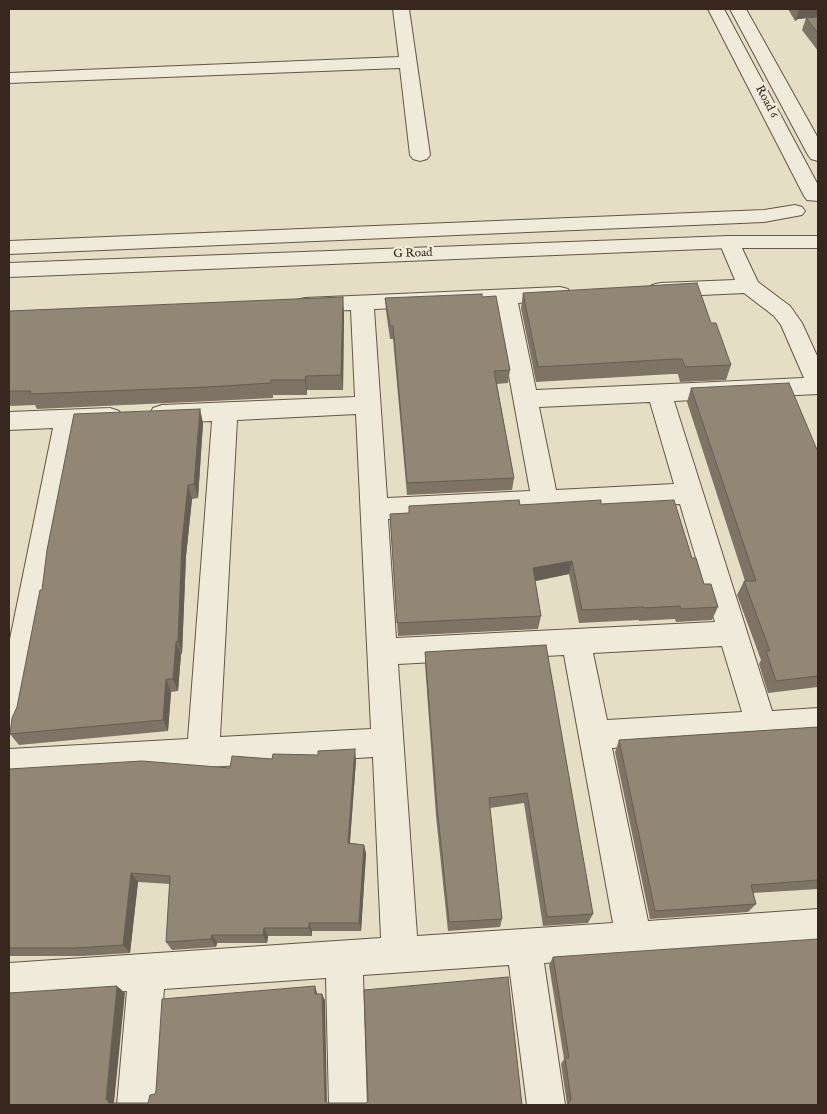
<!DOCTYPE html>
<html>
<head>
<meta charset="utf-8">
<style>
	body { margin:0 }
	#map { position:relative; width:827px; height:1114px; overflow:hidden; background:#e6dec4; font-family:"IM FELL English",serif }
	canvas { display:block }
	.frame { position:absolute; inset:0; border:10px solid #37271f; pointer-events:none }
</style>
</head>
<body>
<div id="map">
<canvas width="827" height="1114"></canvas>
<div class="frame"></div>
</div>
<script>
const ctx = document.querySelector('canvas').getContext('2d');
ctx.lineJoin = 'round';
function toPath(rows) {
  const path = new Path2D();
  for (const r of rows) {
    path.moveTo(r[0], r[1]);
    for (let i = 2; i < r.length; i += 2) path.lineTo(r[i], r[i + 1]);
  }
  return path;
}
function stroke(path, color, width, dash) {
  ctx.strokeStyle = color;
  ctx.lineWidth = width;
  ctx.lineCap = dash ? 'butt' : 'round';
  ctx.setLineDash(dash || []);
  ctx.stroke(path);
}
function paint(path, color) {
  ctx.fillStyle = color;
  ctx.fill(path, 'evenodd');
}
function drawText(font, color, halo, rows, align = 'center') {
  ctx.font = font + ' "IM FELL English",serif';
  ctx.lineWidth = 5;
  ctx.setLineDash([]);
  ctx.textBaseline = 'middle';
  ctx.strokeStyle = halo;
  ctx.fillStyle = color;
  for (const [text, x, y, turn = 0] of rows) {
    ctx.save();
    ctx.translate(x, y);
    ctx.rotate((+turn || 0) * Math.PI / 180);
    ctx.textAlign = isNaN(turn) ? turn : align;
    if (halo) ctx.strokeText(text, 0, 0);
    ctx.fillText(text, 0, 0);
    ctx.restore();
  }
}
const minor = toPath([
	[393,9,409,9,430,155,427,159,420,161,413,159,410,155,400,68,9,83,9,73,399,57,393,9],
	[729,236,736,237,739,242,758,282,790,306,802,323,818,358,818,394,674,401,772,711,818,708,818,736,612,748,648,921,818,909,818,944,544,963,565,1105,527,1105,509,965,363,975,367,1105,329,1105,326,978,164,989,155,1105,117,1105,127,991,9,999,9,963,381,938,373,757,9,779,9,749,188,739,212,421,162,423,153,420,150,414,153,408,162,405,355,397,351,310,305,312,297,310,294,305,297,300,305,298,560,287,568,289,571,294,568,299,518,303,536,390,804,378,781,325,774,316,744,293,660,297,652,295,649,290,652,285,660,283,735,280,719,242,722,237,729,236],
	[496,304,530,491,387,498,374,309,496,304],
	[650,402,674,484,556,490,539,407,650,402],
	[356,414,371,729,220,737,237,420,356,414],
	[680,504,715,622,396,638,388,519,680,504],
	[722,646,742,712,607,720,593,653,722,646],
	[564,655,613,923,417,936,398,664,564,655],
	[110,408,119,411,122,417,119,423,110,426,78,427,24,718,20,728,9,732,9,644,53,428,9,430,9,412,110,408]
]);
const tertiary = toPath([
	[708,9,724,9,818,185,818,201,807,200,804,196,708,9],
	[730,9,746,9,818,138,818,161,811,159,808,155,730,9],
	[795,205,802,207,805,211,802,215,764,222,9,254,9,241,764,210,795,205],
	[729,236,818,236,818,248,729,248,9,277,9,263,729,236]
]);
stroke(minor, '#635548', 2);
stroke(tertiary, '#635548', 2);
paint(minor, '#efead9');
paint(tertiary, '#efead9');
paint(toPath([
	[788,9,818,9,818,51,802,30,806,18,798,19,795,21],
	[523,293,711,323,731,365,726,380,680,382,678,374,672,374,536,382,521,308],
	[482,297,510,370,508,383,497,384,514,478,512,490,407,495,393,339,390,339,386,311,385,298],
	[9,311,344,312,343,390,307,390,307,395,273,395,273,398,212,401,37,409,35,405,9,406],
	[691,388,818,452,818,687,768,693,759,664,761,660,737,595,744,581,745,581,687,402],
	[203,423,198,498,192,499,186,556,182,654,181,654,178,691,171,692,168,731,19,745,10,734,17,707,42,590],
	[601,504,692,558,704,584,718,607,712,620,676,622,675,619,639,621,639,620,579,623,569,574,535,581,541,616,538,629,398,636,390,514,409,513,409,506],
	[546,645,593,914,588,923,543,926,524,803,490,808,502,919,500,927,448,931,436,816,425,664,425,652],
	[818,727,818,889,753,893,756,904,748,912,650,919,615,752,619,740],
	[272,759,356,760,350,843,364,845,366,854,361,931,312,931,312,936,268,936,267,943,217,943,216,947,172,950,166,942,170,884,138,882,130,953,83,956,9,956,9,769,230,768],
	[553,957,818,1105,566,1105,567,1104,561,1064,564,1059,549,965]
]), '#7e7365');
paint(toPath([
	[799,9,818,9,818,17,798,19,795,21],
	[343,297,344,312,343,390,341,375],
	[306,376,307,390,307,395,305,380],
	[200,409,203,423,198,498,194,484],
	[188,485,192,499,186,556,182,654,178,641,182,542],
	[572,561,569,574,531,582,533,568],
	[176,642,181,654,178,691,173,679],
	[166,679,171,692,168,731,163,720],
	[355,749,356,760,349,853,348,843],
	[364,845,366,854,361,931,359,923],
	[131,873,138,882,130,953,123,945],
	[309,923,312,931,312,936,309,928],
	[264,928,268,936,267,943,263,935],
	[212,935,217,943,216,947,211,939],
	[117,986,125,993,114,1103,109,1103,106,1099],
	[315,986,317,993,317,1001,315,994],
	[322,994,325,1000,327,1105,325,1101]
]), '#665e52');
const building = toPath([
	[818,17,818,33,806,18,818,17],
	[697,283,711,323,716,323,731,365,685,367,682,359,676,359,538,367,523,293,697,283],
	[482,294,482,297,496,296,510,370,494,371,514,478,407,483,393,326,390,326,385,298,482,294],
	[343,297,341,375,306,376,305,380,271,380,271,383,208,387,30,394,31,391,9,391,9,311,343,297],
	[789,383,818,452,818,676,776,681,766,651,770,651,744,581,756,581,691,388,789,383],
	[200,409,194,484,188,485,182,542,178,641,176,642,173,679,166,679,163,720,10,734,12,718,17,707,40,590,42,590,47,550,74,414,200,409],
	[519,500,520,505,601,500,601,504,674,500,692,558,696,558,704,584,711,584,718,607,681,609,680,606,644,608,644,607,582,610,572,561,533,568,541,616,397,623,390,514,409,513,409,506,519,500],
	[546,645,593,914,547,917,527,793,489,798,502,919,449,922,437,806,425,652,546,645],
	[818,727,818,880,751,885,756,904,655,911,619,740,818,727],
	[355,749,348,843,364,845,359,923,309,923,309,928,264,928,263,935,212,935,211,939,166,942,170,876,131,873,123,945,75,948,9,948,9,769,142,761,230,768,232,756,272,759,273,754,318,755,318,751,355,749],
	[818,939,818,1105,569,1105,568,1103,571,1100,565,1058,569,1058,553,957,818,939],
	[508,977,522,1105,9,1105,9,993,117,986,106,1099,109,1103,148,1103,150,1095,155,1094,156,1091,162,999,315,986,315,994,322,994,325,1101,327,1103,366,1103,368,1101,364,990,508,977]
]);
paint(building, '#928675');
stroke(building, '#665e52', 1);
drawText('12px', '#37271f', '#efead9', [
	["Road 6",766,102,62],
	["G Road",413,254,-2]
]);
</script>
</body>
</html>
